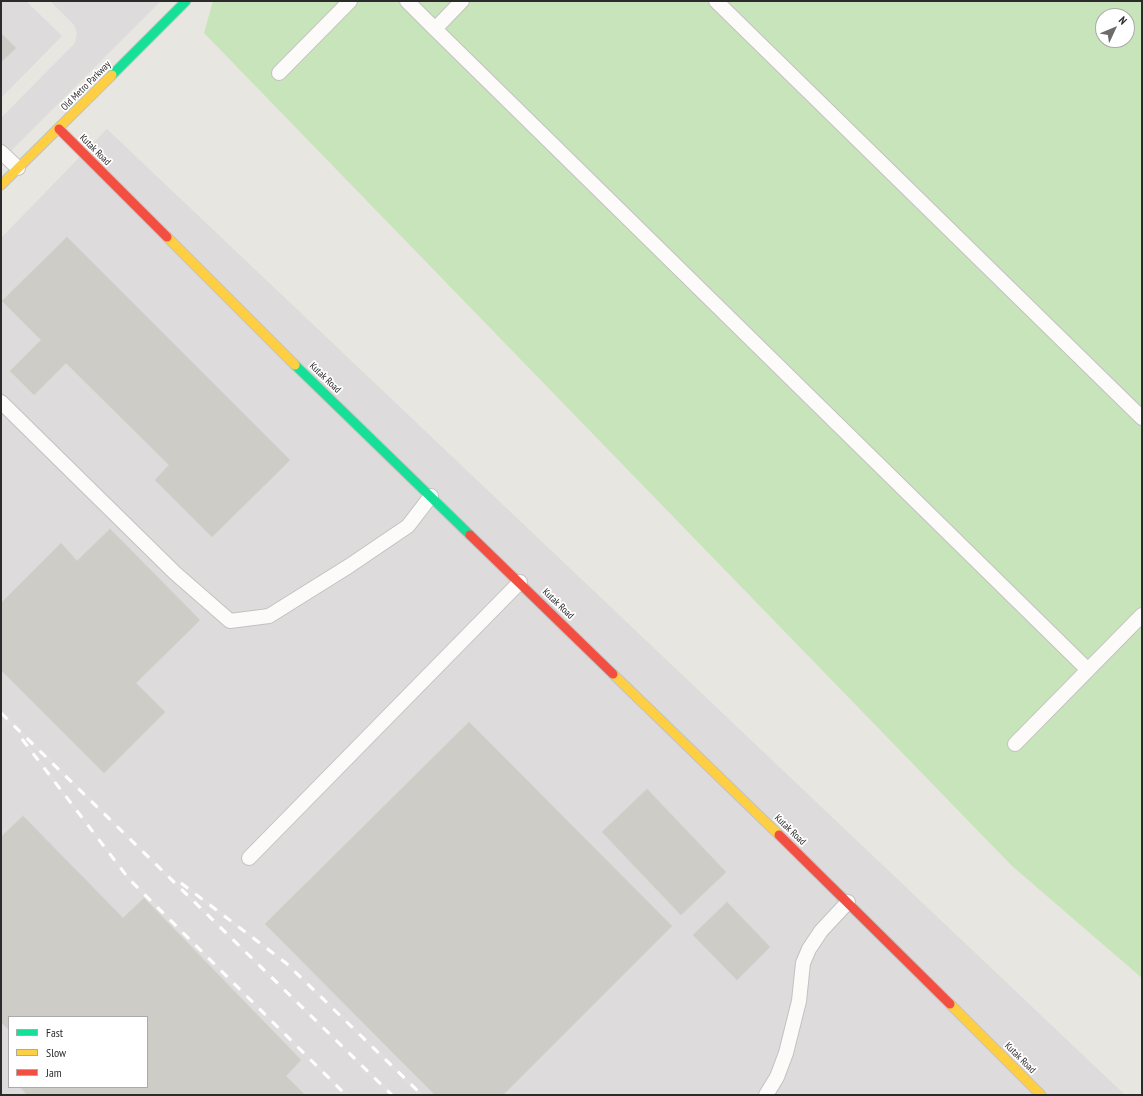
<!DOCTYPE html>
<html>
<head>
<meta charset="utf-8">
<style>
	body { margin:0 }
	#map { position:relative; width:1143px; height:1096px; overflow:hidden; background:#e8e6e0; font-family:"PT Sans Narrow",sans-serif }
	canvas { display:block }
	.frame { position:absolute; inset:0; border:2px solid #2b2b2b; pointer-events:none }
	.legend { position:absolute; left:8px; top:1016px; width:140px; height:72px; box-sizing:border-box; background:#fff; border:1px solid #aaa; margin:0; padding:5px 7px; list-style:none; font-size:12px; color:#2b2b2b }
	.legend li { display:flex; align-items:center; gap:8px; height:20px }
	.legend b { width:20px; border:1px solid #aaa }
	.north { position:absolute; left:1095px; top:8px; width:40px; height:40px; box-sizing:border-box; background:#fff; border:1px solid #aaa; border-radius:50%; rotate:46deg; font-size:11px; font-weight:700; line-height:16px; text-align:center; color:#2b2b2b }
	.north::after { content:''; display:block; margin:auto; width:14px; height:18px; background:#6d6c6a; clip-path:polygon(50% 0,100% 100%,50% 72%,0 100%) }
</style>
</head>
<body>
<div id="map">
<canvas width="1143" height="1096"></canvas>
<div class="frame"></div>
<ul class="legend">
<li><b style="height:5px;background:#16e098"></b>Fast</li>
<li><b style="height:5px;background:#ffcf43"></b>Slow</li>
<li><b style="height:5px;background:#f24e42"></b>Jam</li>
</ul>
<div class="north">N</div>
</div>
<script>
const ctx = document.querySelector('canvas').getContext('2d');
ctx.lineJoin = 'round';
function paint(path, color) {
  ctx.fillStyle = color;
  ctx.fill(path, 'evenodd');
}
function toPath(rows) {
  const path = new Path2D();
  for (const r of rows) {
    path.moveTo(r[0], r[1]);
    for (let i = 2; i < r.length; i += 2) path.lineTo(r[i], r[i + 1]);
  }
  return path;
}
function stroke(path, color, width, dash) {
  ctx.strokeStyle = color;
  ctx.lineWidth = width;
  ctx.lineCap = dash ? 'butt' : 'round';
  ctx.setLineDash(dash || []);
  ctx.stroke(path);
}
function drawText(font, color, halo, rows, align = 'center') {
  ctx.font = font + ' "PT Sans Narrow",sans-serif';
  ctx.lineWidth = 3.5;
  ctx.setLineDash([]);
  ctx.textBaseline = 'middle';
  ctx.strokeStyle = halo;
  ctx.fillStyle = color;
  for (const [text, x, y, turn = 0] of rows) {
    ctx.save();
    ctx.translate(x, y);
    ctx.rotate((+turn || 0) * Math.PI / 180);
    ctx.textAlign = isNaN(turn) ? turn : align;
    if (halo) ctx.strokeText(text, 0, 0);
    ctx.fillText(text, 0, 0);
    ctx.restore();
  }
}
paint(toPath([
	[1,1,26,1,62,36,1,98],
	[50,1,161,1,1,161,1,118,75,43,77,33,74,25],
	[107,129,1125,1095,1,1095,1,238],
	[9,1017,147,1017,147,1087,9,1087]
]), '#dddbdc');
paint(toPath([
	[213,1,1142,1,1142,978,1012,866,204,33],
	[1103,16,1127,16,1127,40,1103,40]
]), '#c8e4ba');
const building = toPath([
	[1,33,16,48,1,62,1,33],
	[67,237,290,460,212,537,155,480,169,465,66,363,34,395,10,371,41,340,2,301,67,237],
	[110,529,200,620,136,683,165,712,104,773,1,670,1,603,61,543,77,561,110,529],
	[469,722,672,926,503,1095,435,1095,265,924,469,722],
	[647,789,726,872,681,915,602,832,647,789],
	[23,816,123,918,144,898,301,1060,286,1076,305,1095,27,1095,20,1087,147,1087,147,1017,9,1017,9,1030,1,1022,1,837,23,816],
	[727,902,770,947,737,980,693,935,727,902]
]);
paint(building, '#cdccc7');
stroke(building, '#d3d2cd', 1);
const lane = toPath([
	[407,1,435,29,462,1],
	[716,1,1142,418],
	[435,29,1088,670],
	[279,73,350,1],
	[1,152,18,168],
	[1,402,175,573,230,621,269,616,349,566,408,526,431,496],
	[1015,744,1142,615],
	[249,858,520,582],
	[766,1095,777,1077,786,1053,799,1001,803,963,809,949,821,931,848,902]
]);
const fast = toPath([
	[112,75,186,1],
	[295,365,470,535]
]);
const slow = toPath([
	[1,185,112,75],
	[167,237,295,365],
	[613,674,779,835],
	[950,1004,1041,1095]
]);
const jam = toPath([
	[59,129,167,237],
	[470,535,613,674],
	[779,835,950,1004]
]);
stroke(lane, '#c2c2c1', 16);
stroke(fast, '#c2c2c1', 11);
stroke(slow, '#c2c2c1', 11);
stroke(jam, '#c2c2c1', 11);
stroke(lane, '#fcfbfa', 14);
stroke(fast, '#16e098', 9);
stroke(slow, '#ffcf43', 9);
stroke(jam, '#f24e42', 9);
const rail = toPath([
	[1,713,392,1095],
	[22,739,129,879,346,1095],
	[181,883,286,963,422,1095]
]);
stroke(rail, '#dedede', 4.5);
stroke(rail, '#fff', 3, [9]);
drawText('10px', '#2b2b2b', '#fff', [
	["Old Metro Parkway",86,86,-45],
	["Kutak Road",95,150,45],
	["Kutak Road",325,378,44],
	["Kutak Road",558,604,44],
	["Kutak Road",790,830,44],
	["Kutak Road",1020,1058,45]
]);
</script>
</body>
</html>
